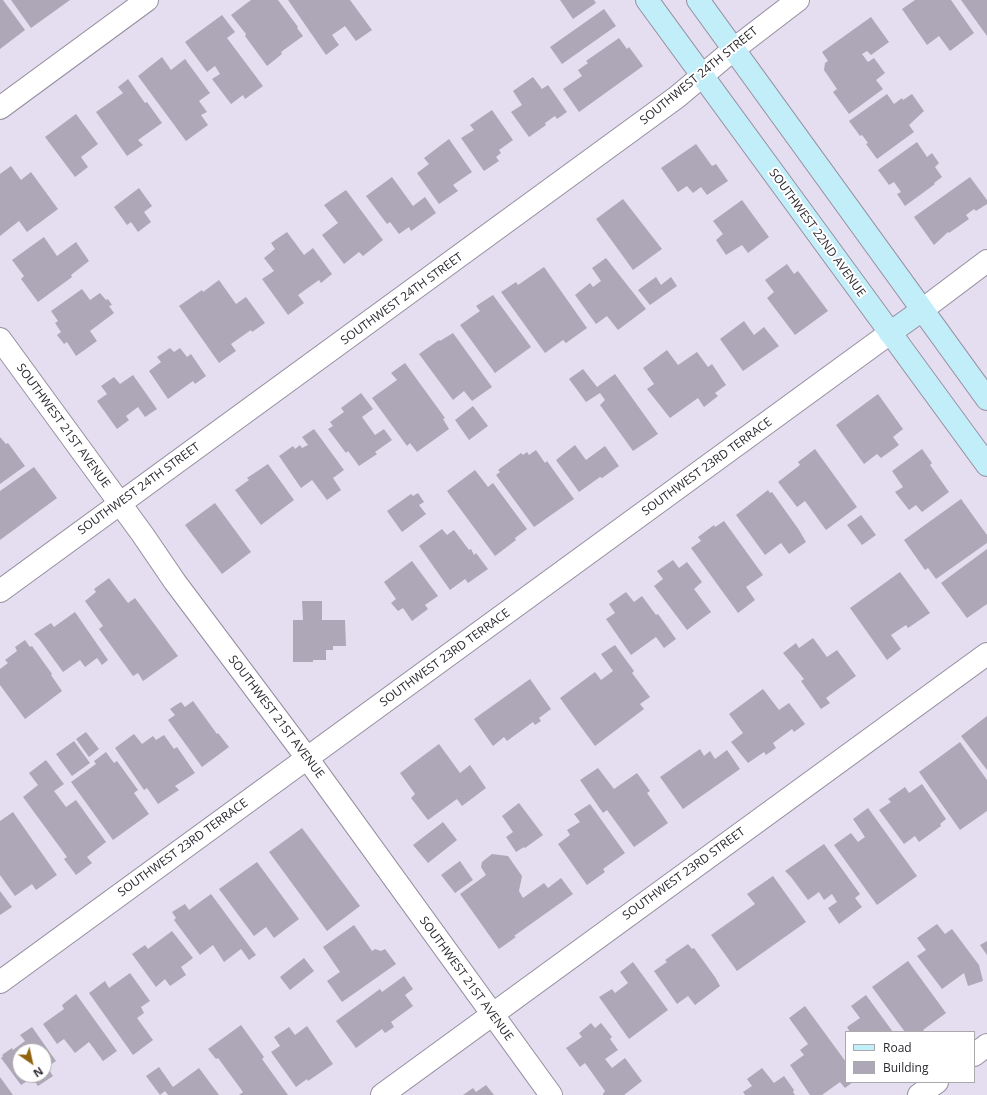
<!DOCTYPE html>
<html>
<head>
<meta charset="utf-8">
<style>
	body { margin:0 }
	#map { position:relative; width:987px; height:1095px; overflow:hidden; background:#e5def0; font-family:"Open Sans",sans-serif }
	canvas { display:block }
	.legend { position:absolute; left:845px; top:1031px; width:130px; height:52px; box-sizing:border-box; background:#fff; border:1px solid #aaa9ac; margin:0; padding:5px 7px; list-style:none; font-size:12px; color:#2b282f }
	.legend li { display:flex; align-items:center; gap:8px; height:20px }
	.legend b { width:20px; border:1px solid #aaa9ac }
	.north { position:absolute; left:12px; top:1043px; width:40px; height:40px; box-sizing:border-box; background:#fff; border:1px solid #aaa9ac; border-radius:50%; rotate:146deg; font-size:11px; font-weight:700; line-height:16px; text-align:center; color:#2b282f }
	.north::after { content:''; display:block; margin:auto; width:14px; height:18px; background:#91650f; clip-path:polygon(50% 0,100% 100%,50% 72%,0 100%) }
</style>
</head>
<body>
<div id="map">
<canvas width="987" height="1095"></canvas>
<ul class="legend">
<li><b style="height:5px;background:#c2eefa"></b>Road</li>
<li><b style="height:11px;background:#ada7b7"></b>Building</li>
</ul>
<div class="north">N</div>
</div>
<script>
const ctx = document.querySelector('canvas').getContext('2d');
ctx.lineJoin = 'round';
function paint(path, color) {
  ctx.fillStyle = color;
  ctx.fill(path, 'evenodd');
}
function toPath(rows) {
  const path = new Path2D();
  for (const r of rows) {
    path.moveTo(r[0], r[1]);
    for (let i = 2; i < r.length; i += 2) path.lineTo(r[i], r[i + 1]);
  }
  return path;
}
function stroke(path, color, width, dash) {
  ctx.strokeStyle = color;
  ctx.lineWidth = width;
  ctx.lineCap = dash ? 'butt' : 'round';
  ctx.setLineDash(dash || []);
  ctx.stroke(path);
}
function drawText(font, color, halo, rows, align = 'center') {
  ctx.font = font + ' "Open Sans",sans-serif';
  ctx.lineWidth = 4;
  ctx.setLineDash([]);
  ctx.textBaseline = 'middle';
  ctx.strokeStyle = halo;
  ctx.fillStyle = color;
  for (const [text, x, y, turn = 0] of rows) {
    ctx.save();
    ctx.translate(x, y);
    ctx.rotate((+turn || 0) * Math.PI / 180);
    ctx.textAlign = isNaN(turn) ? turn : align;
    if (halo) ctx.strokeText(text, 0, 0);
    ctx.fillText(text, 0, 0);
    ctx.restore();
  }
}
paint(toPath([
	[0,0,3,0,25,30,0,49],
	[11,0,70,0,31,28],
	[251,0,278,0,298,27,297,28,303,36,281,52,282,54,267,66,245,36,246,34,231,15],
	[288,0,350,0,372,30,356,41,345,26,332,35,339,45,326,55],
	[560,0,594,0,596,3,573,19],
	[915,0,951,0,974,33,950,51,939,36,927,45,902,9],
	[961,0,987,0,987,36],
	[604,9,616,26,562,64,550,47],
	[222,15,235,32,227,38,263,86,245,99,243,95,231,104,212,79,220,74,215,66,207,72,185,42],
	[871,17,889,42,871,55,867,51,862,54,868,62,874,58,885,73,876,80,883,89,849,114,833,92,837,89,824,70,825,63,828,61,822,52],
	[619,38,627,49,629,47,643,66,579,112,563,89,582,76,578,70,588,63,586,61],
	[162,57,171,70,185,59,210,93,199,101,207,112,201,115,208,125,186,141,138,76],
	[533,77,542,89,548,85,567,112,557,119,555,116,545,123,546,125,529,137,511,112,522,105,513,91],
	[128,79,145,103,147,102,162,123,138,140,143,145,127,156,96,112,123,93,118,87],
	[887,94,894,104,902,98,903,100,912,94,924,111,909,125,914,132,877,159,866,144,868,143,862,135,860,136,849,121],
	[492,110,513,140,499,150,501,153,496,157,499,161,484,171,461,138,474,130,470,125],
	[76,114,98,144,81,157,88,167,75,177,45,137],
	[449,139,472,172,453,185,458,191,439,204,417,173,429,164,424,158],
	[917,142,927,157,932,153,939,163,935,167,942,177,934,183,935,184,905,206,897,194,901,192,894,182,889,185,878,170],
	[696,144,712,166,716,164,728,181,707,195,701,187,693,193,687,186,678,192,661,168],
	[11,166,21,180,31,172,58,209,27,232,19,221,0,236,0,174],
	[392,177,413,206,425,197,436,213,411,231,409,227,399,234,390,222,387,224,366,196],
	[970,177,987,200,987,204,976,211,974,209,966,215,969,219,949,233,948,232,934,245,914,217],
	[139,188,152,206,144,212,151,222,138,232,131,222,127,225,114,207],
	[346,190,383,240,363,256,359,252,344,264,322,235,338,223,324,205],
	[623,199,662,249,633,270,596,219],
	[742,200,769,237,748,253,742,245,726,255,716,240,723,234,713,221],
	[287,232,304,255,313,248,332,274,321,283,319,280,298,295,304,303,288,315,262,279,274,271,264,258,275,249,271,243],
	[44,237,57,256,76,242,89,261,71,275,72,277,38,302,21,279,24,276,12,260],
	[606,258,646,309,618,330,607,316,596,324,575,295,590,283,593,287,601,281,592,268],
	[787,264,794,274,798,271,828,311,795,335,767,298,774,292,765,280],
	[544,267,587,328,566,343,563,340,545,353,501,292,516,282,518,285],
	[656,277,661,285,671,277,677,286,650,305,638,290],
	[219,280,236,304,246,297,265,323,252,332,251,330,231,344,236,351,219,363,179,306,202,290,203,292],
	[82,289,90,300,100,293,106,300,108,299,112,305,109,306,114,313,90,331,97,341,76,356,67,342,64,344,57,335,61,332,55,323,58,321,51,311],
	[493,295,531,347,495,373,460,325,480,311,476,306],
	[744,321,754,335,764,327,779,346,743,371,720,339],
	[453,333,492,387,472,401,464,391,453,400,419,354,439,340,440,341],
	[170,348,174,352,180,348,187,357,191,354,206,376,195,384,193,381,168,399,149,371,161,362,157,357],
	[667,350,678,365,697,352,708,367,712,364,726,385,715,393,718,396,704,407,698,398,670,418,647,389,654,384,643,368],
	[405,363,445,418,443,419,449,429,417,452,410,443,407,446,372,398,397,380,391,373],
	[583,369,597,387,615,374,658,434,633,451,600,405,605,400,600,393,586,402,569,379],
	[133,375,157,409,145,417,138,407,126,416,129,420,117,429,97,401,107,394,101,386,114,377,120,384],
	[361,393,373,409,362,417,375,435,384,429,392,440,375,452,377,454,359,466,348,451,346,453,328,429,333,426,330,422,344,412,341,408],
	[878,394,903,429,893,437,899,445,881,458,877,454,864,464,836,425],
	[473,406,488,426,469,440,455,420],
	[314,429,344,470,333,478,341,490,327,500,312,480,301,488,279,456,293,446,295,449,300,445,302,448,308,445,302,437],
	[0,437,6,444,8,443,25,466,0,484],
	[575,445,586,460,605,446,619,466,602,478,600,477,579,492,556,460],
	[815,449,857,507,826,530,805,501,797,507,778,482,800,465,798,462],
	[922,449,932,463,930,465,949,492,922,512,916,505,909,510,895,492,903,487,892,471],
	[536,450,545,463,547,461,574,499,534,527,496,475,500,472,498,470,521,453,523,455,527,452,529,455],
	[268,464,294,500,261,525,235,490,249,480,247,478],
	[34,467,57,498,0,540,0,491],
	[475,470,488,487,493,483,527,529,515,538,516,540,495,556,447,491],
	[768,490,770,493,772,492,799,530,806,542,789,554,781,543,765,555,736,515],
	[418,493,424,502,419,505,426,514,402,532,387,511,411,494,413,496],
	[961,499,987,535,987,543,936,579,928,568,925,570,904,540],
	[215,503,251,552,222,574,185,525],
	[861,515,876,535,862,545,847,525],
	[724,521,763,575,746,587,755,600,738,613,691,548,701,541,698,537,714,525,715,527],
	[442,529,447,535,454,530,469,550,471,549,474,555,476,553,488,569,468,583,465,579,450,590,419,546],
	[987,549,987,604,967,618,941,583],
	[673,560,679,568,687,562,702,582,694,589,711,612,687,630,654,586,663,579,657,571],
	[412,561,438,596,425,605,428,609,412,621,403,608,398,611,391,603,396,599,384,582],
	[900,572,930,613,908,628,906,625,891,635,901,649,887,660,850,608],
	[109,578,128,603,135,598,178,656,143,681,138,673,133,676,99,629,103,626,85,601,96,592,94,589],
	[626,592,634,602,642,596,656,615,658,614,676,639,664,648,656,637,631,655,606,619,615,613,609,604],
	[302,601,322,601,322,620,345,620,346,646,333,646,333,650,326,650,326,660,313,660,313,662,293,662,293,620,303,620],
	[75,612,108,660,102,665,97,658,85,667,80,660,63,672,39,639,34,634,51,623,54,627],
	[813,638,827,657,837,650,856,676,826,698,830,703,821,709,801,681,804,679,783,653,796,643,799,648],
	[25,640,30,647,32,646,52,674,51,675,62,691,25,719,0,685,0,669,8,663,5,660,17,651,15,647],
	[615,645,634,671,632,673,650,697,640,704,644,709,595,746,560,698,595,672,601,680,613,671,601,654],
	[530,679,551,709,539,718,541,721,535,725,533,722,507,741,504,737,493,746,474,719],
	[763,689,779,710,789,703,805,724,794,732,792,729,773,743,776,748,766,755,764,752,748,763,731,742,743,733,729,714],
	[193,701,217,734,218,733,229,747,202,767,168,720,175,715,170,709,176,705,181,702,185,707],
	[987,716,987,770,961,736],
	[86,732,99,749,89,757,76,739],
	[134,734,142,744,153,736,156,740,164,735,174,749,177,747,195,773,175,786,179,790,158,804,147,788,144,790,115,748],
	[74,741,90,763,72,776,56,754],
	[960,742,987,780,987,811,960,830,919,772],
	[439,744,460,773,470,765,486,788,462,806,457,799,428,820,411,798,415,794,400,773],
	[700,749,704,756,710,751,715,759,727,750,740,769,683,809,660,777],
	[106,752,114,763,117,761,138,790,134,793,149,814,113,840,71,782,96,764,94,761],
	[46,760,64,784,54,791,66,807,76,800,106,842,87,857,92,863,76,875,64,859,67,857,23,797,38,785,29,773],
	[598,768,614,789,637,773,650,791,647,793,668,823,634,847,607,810,603,813,580,780],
	[922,784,946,819,940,824,941,826,919,842,915,836,904,844,879,810,891,802,888,799,905,787,909,793],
	[519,803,543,835,525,848,524,847,516,852,506,837,513,832,502,816],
	[590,804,625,853,603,869,605,872,587,885,558,844,570,835,567,830,580,822,574,814],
	[868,808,917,876,877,905,834,845,851,833,858,842,865,837,853,819],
	[13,812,57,875,36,890,32,884,15,896,0,875,0,821],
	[443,822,457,840,428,863,413,845],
	[302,828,360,906,327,931,269,852],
	[824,844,860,894,855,898,862,907,839,924,828,908,837,902,832,894,824,900,819,892,808,900,791,877,785,871],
	[492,854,508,856,522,876,519,891,523,898,544,883,548,888,561,878,573,894,514,936,516,937,499,949,460,894,486,875,481,867,482,862],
	[460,861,473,880,455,893,441,875],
	[257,862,299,919,274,938,266,927,254,936,219,889],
	[773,876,806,922,737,971,711,935,755,904,747,894],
	[0,891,12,907,0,915],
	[211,894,256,955,249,960,241,949,224,962,213,945,200,955,174,920,176,918,172,912,185,904,189,910],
	[937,924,945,934,952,929,979,965,983,981,968,986,964,973,942,989,917,956,926,950,917,938],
	[354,925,372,951,375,949,381,951,385,949,396,964,342,1002,327,981,340,972,323,947],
	[172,931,193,958,181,967,186,975,170,986,165,979,156,987,132,954,145,945,148,949],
	[987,941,987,955,980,945],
	[688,944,692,949,694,948,715,977,720,986,695,1005,688,996,677,1004,654,971,667,962,665,960],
	[304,958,314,971,290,990,280,977],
	[908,961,946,1013,923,1030,925,1032,905,1032,872,987],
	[633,962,668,1010,629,1039,599,997,612,989,615,993,628,983,620,972],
	[130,973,150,1001,141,1007,144,1013,137,1018,153,1040,133,1055,89,993,105,981,109,988],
	[404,976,413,989,405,995,413,1006,391,1022,394,1027,385,1033,382,1029,356,1048,336,1021,380,989,382,992],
	[76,994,117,1051,103,1061,89,1042,75,1053,64,1039,57,1044,43,1024,64,1009,62,1005],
	[866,995,893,1032,850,1032,847,1027,860,1018,851,1006],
	[805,1006,846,1062,846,1082,853,1082,845,1088,840,1082,822,1095,810,1095,790,1065,804,1055,800,1050,808,1044,789,1018],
	[591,1023,595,1028,601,1023,612,1037,610,1039,618,1050,605,1059,612,1068,625,1058,642,1081,624,1095,603,1095,603,1094,605,1091,585,1063,580,1067,566,1048,582,1037,579,1033],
	[241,1025,264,1057,262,1059,288,1095,239,1095,243,1092,218,1058,216,1059,208,1049],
	[307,1026,333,1064,308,1081,307,1079,296,1087,271,1052,280,1046,274,1037,289,1027,295,1035],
	[32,1027,56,1061,47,1067,53,1076,38,1086,32,1078,21,1085,1,1058,3,1056,2,1055,12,1048,13,1050,25,1041,20,1035],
	[20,1051,44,1051,44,1075,20,1075],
	[159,1067,173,1087,199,1068,219,1095,168,1095,165,1091,160,1095,146,1076],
	[762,1068,774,1083,784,1076,794,1090,793,1092,795,1095,745,1095,743,1092,752,1086,747,1079],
	[0,1077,13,1095,0,1095],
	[486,1085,494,1095,463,1095,473,1088,476,1092]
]), '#ada7b7');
const minor = toPath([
	[0,108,147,0],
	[922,310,987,261],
	[0,339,143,535,175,582,307,758,551,1095],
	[0,591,677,97,734,49,798,0],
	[0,982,890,333],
	[974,1055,987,1045],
	[382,1095,987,654],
	[919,1095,937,1082]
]);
const secondary = toPath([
	[647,0,987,465],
	[698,0,987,399],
	[890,333,922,310]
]);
stroke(minor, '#948e9f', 24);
stroke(secondary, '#948e9f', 24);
stroke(minor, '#fff', 22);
stroke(secondary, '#c2eefa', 22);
drawText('12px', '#2b282f', '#fff', [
	["SOUTHWEST 24TH STREET",699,76,-39],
	["SOUTHWEST 22ND AVENUE",817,233,54],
	["SOUTHWEST 24TH STREET",402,299,-36],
	["SOUTHWEST 21ST AVENUE",63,426,54],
	["SOUTHWEST 23RD TERRACE",707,467,-36],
	["SOUTHWEST 24TH STREET",139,489,-36],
	["SOUTHWEST 23RD TERRACE",445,658,-36],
	["SOUTHWEST 21ST AVENUE",276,717,53],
	["SOUTHWEST 23RD TERRACE",183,848,-36],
	["SOUTHWEST 23RD STREET",684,874,-36],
	["SOUTHWEST 21ST AVENUE",466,979,54]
]);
</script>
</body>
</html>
